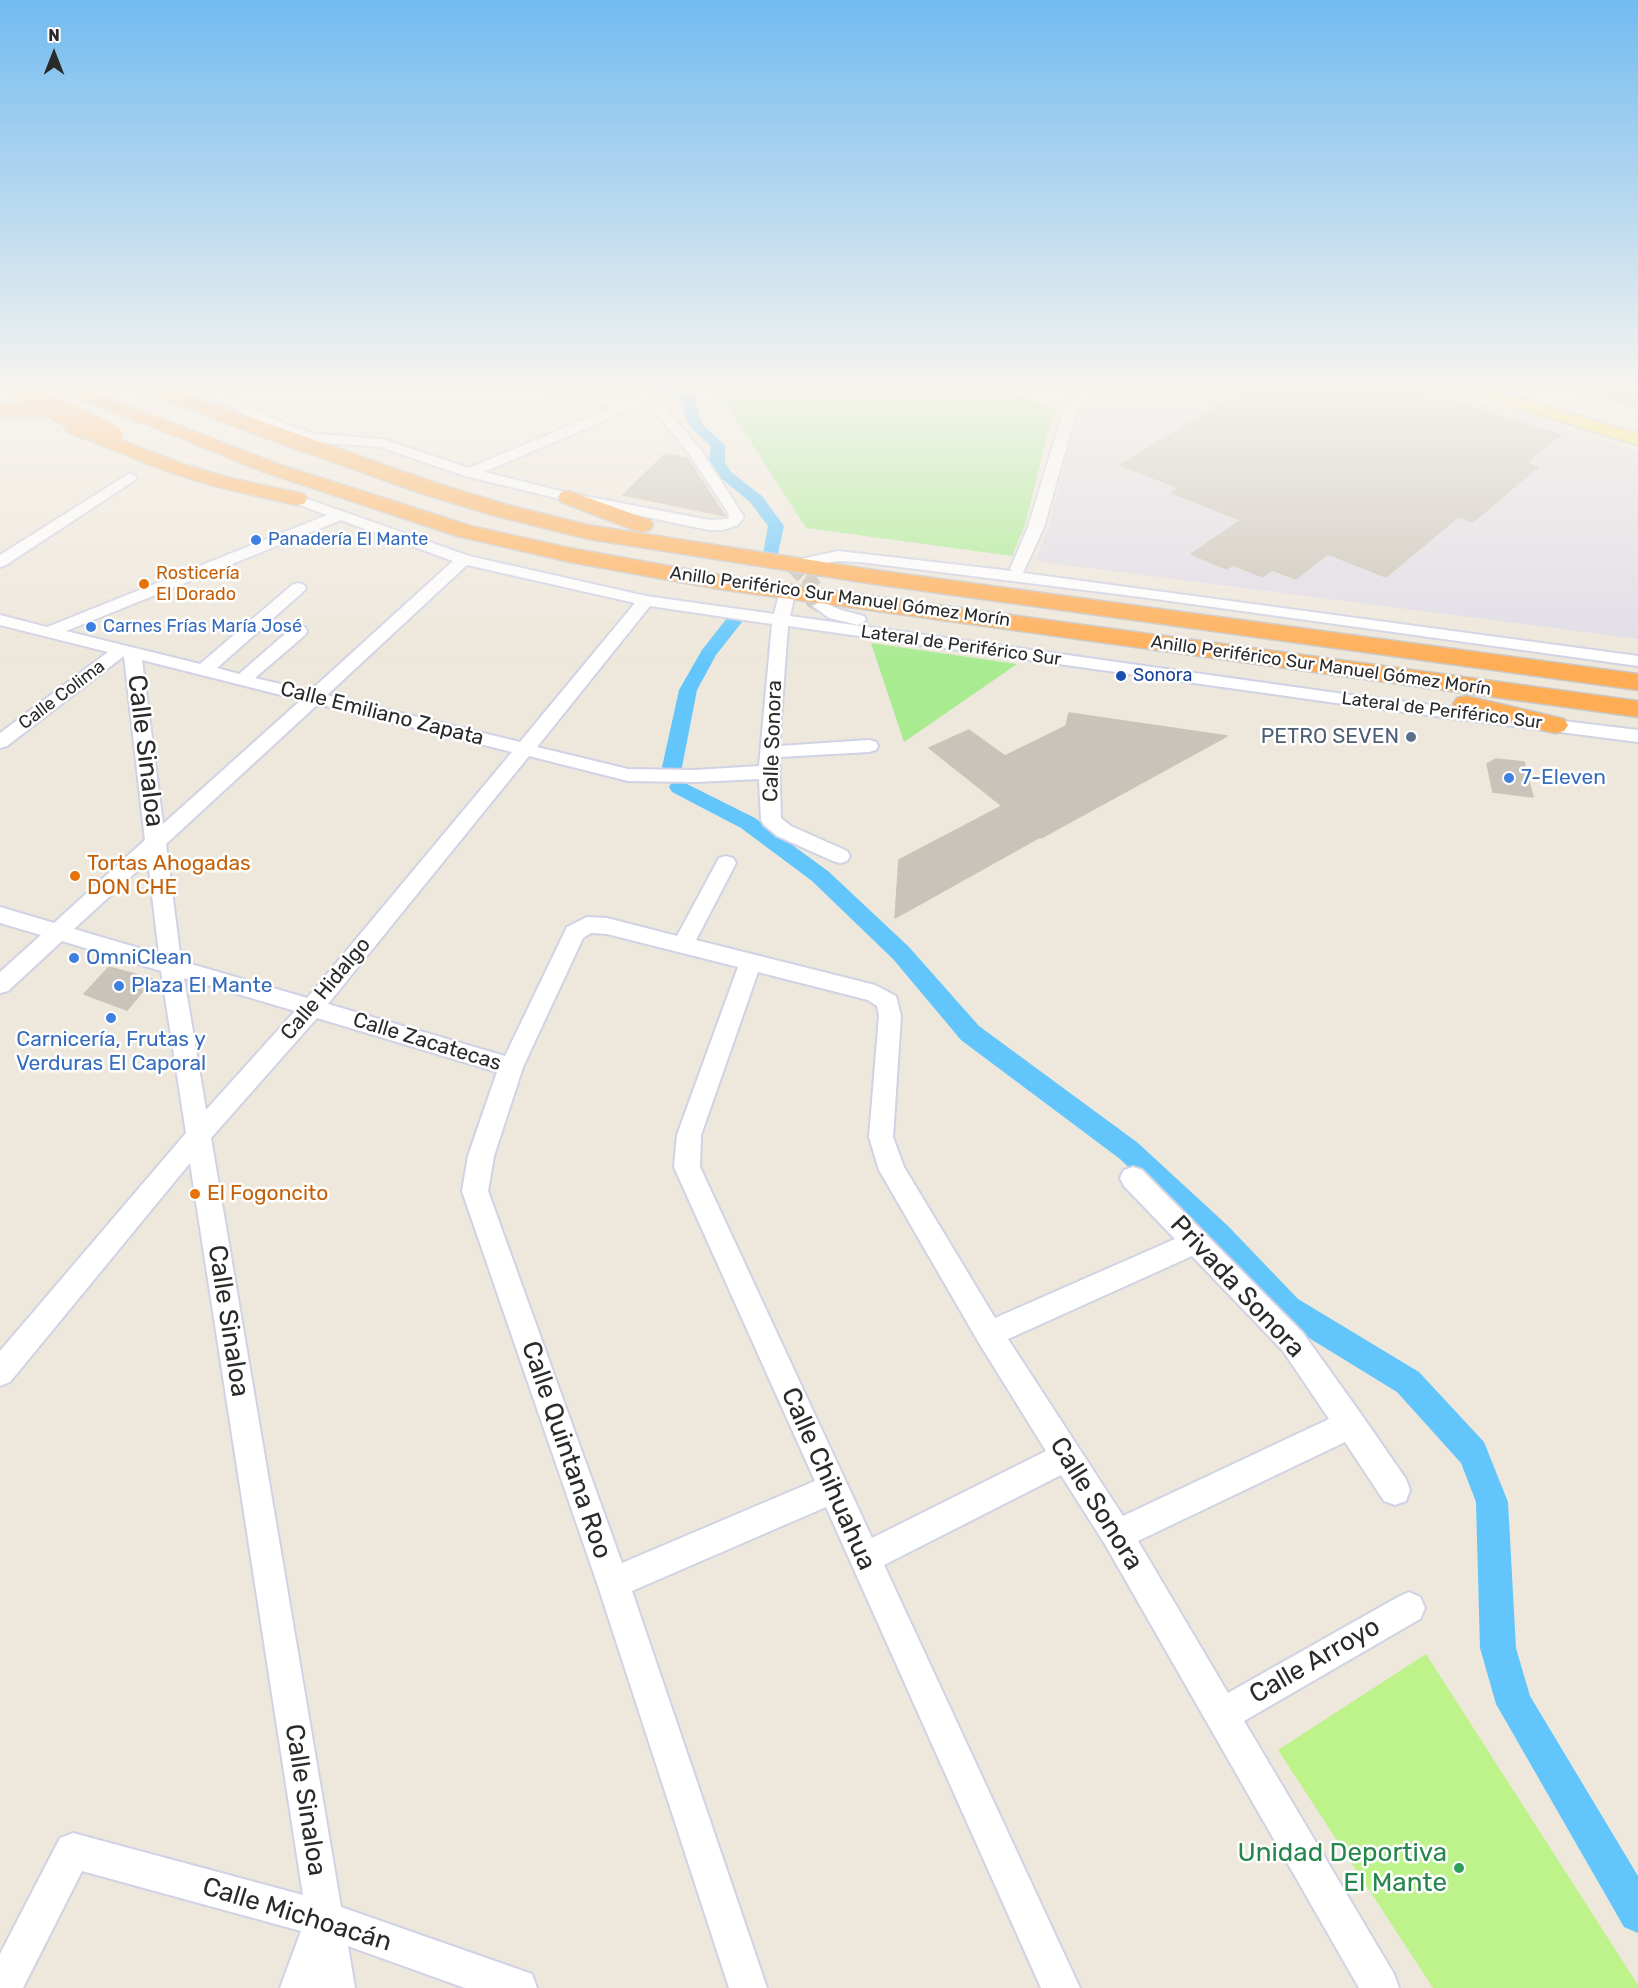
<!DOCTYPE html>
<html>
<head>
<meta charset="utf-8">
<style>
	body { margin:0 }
	#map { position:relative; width:1638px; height:1988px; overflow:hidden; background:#eee7db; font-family:Rubik,sans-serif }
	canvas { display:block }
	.north { position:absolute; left:24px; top:24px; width:60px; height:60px; -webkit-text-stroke:4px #fff; paint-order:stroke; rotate:0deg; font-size:16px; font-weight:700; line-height:24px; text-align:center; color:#2a2a2a }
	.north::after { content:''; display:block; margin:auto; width:21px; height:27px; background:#2a2a2a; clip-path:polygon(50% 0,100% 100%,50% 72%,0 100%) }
</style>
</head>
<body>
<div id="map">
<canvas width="1638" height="1988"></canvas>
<div class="north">N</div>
</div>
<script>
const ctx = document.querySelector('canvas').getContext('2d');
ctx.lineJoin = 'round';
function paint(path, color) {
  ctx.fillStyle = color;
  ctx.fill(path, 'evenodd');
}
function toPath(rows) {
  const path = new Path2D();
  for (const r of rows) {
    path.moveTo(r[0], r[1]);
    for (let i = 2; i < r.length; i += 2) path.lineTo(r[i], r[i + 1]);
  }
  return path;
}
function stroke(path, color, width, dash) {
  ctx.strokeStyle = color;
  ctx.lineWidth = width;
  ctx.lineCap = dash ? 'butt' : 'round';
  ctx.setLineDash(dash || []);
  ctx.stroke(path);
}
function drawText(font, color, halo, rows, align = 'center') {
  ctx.font = font + ' Rubik,sans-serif';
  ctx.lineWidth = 5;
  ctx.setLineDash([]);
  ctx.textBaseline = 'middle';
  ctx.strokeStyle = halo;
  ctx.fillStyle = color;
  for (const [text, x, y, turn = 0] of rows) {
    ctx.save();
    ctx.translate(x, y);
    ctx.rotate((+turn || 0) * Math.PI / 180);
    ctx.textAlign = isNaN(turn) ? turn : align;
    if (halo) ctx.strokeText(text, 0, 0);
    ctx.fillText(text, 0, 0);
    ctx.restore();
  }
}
paint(toPath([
	[1102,388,1437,388,1638,451,1638,639,1035,561,1048,528,1075,425,1085,407]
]), '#e0dce6');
paint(toPath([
	[716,388,998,388,1057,410,1050,424,1025,525,1012,556,806,528],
	[871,643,1017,664,904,742]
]), '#a8eb91');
paint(toPath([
	[1426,1654,1638,1985,1638,1988,1433,1988,1278,1750]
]), '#bef38b');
paint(toPath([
	[652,388,672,388,695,395,699,416,705,427,725,445,725,462,731,472,762,496,784,526,777,558,765,558,763,554,768,526,750,502,717,475,709,462,711,446,692,429,685,416,683,400,654,391,652,388],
	[733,617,739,618,742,622,716,655,697,690,682,767,679,772,672,773,665,772,662,767,679,690,702,650,727,618,733,617],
	[679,780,755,818,828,871,909,947,979,1026,1138,1143,1228,1226,1298,1299,1419,1372,1484,1442,1508,1502,1516,1648,1530,1696,1638,1876,1638,1933,1624,1927,1496,1704,1480,1648,1476,1502,1461,1463,1397,1392,1278,1319,1208,1244,1120,1159,961,1040,893,959,812,881,741,828,672,792,669,787,672,782,679,780]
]), '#62c6fc');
const building = toPath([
	[1248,388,1410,388,1560,435,1526,463,1538,467,1473,522,1458,517,1386,577,1328,554,1296,579,1272,570,1263,577,1233,565,1227,569,1191,554,1241,520,1171,493,1179,488,1120,465,1248,388],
	[1583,388,1638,388,1638,409,1582,392,1583,388],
	[665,454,687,458,725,516,623,495,665,454],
	[1069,713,1227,736,1041,838,1040,837,895,918,899,860,1002,806,929,748,969,730,1005,756,1066,726,1069,713],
	[1496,759,1524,762,1533,797,1493,792,1487,764,1496,759],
	[109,967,153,979,127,1010,84,994,109,967]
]);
paint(building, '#c9c4ba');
stroke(building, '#cac4b4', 1.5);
stroke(toPath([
	[786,598,791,577,807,562],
	[821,606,813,601,809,594,809,585,814,578,826,570,846,566]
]), '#c7c1b8', 15, [15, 8]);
const minor = toPath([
	[198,388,213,388,286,424,316,434,382,439,469,468,613,407,548,391,547,388,567,388,624,402,641,395,634,388,648,388,701,450,744,517,738,525,723,530,709,530,569,501,465,476,380,447,314,442,276,430,199,391,198,388],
	[648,402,690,455,727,511,729,517,728,519,709,520,569,493,484,472,648,402],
	[1084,388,1097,388,1076,413,1044,527,1023,573,1638,656,1638,666,1141,597,860,562,838,561,807,567,799,562,801,559,838,551,1012,571,1010,569,1028,527,1063,412,1084,388],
	[130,473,137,477,135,480,6,565,0,567,0,555,130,473],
	[296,495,469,556,646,596,774,614,778,598,786,593,794,598,790,616,1365,697,1638,730,1638,742,1365,707,788,626,779,746,869,740,876,742,878,746,876,750,869,752,779,757,781,818,791,826,847,851,850,856,847,861,840,863,833,861,777,836,764,825,761,820,759,779,695,782,628,781,529,756,328,1004,505,1056,567,927,587,917,607,918,677,936,719,858,726,856,733,858,736,863,696,940,875,985,896,996,901,1016,893,1137,904,1167,995,1318,1175,1239,1124,1186,1120,1178,1124,1170,1133,1167,1142,1170,1303,1333,1361,1414,1406,1479,1410,1490,1406,1501,1395,1505,1384,1501,1345,1442,1138,1541,1228,1693,1398,1597,1409,1592,1420,1597,1425,1608,1420,1619,1244,1721,1394,1974,1399,1988,1359,1988,1106,1546,1061,1475,884,1565,1080,1988,1041,1988,826,1507,632,1591,767,1988,729,1988,597,1583,462,1191,468,1156,497,1072,317,1018,211,1138,341,1907,532,1974,537,1988,465,1988,348,1946,355,1988,280,1988,301,1931,82,1871,23,1988,0,1988,0,1954,60,1838,73,1833,303,1895,190,1163,10,1382,0,1386,0,1351,186,1133,161,971,62,941,8,991,0,993,0,972,41,935,0,923,0,907,54,923,145,840,124,656,7,746,0,748,0,733,108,652,0,625,0,615,47,627,327,515,291,502,289,499,296,495],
	[341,520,453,561,310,691,255,678,305,635,307,631,305,627,299,626,293,627,239,674,217,668,304,591,306,588,304,585,298,583,292,585,200,664,66,631,341,520],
	[467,565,635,603,520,742,327,695,467,565],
	[650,606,772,624,759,766,695,770,628,769,537,747,650,606],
	[142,660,301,700,163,824,142,660],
	[318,704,512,752,307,998,181,961,166,844,318,704],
	[148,861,159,954,74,929,148,861],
	[591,933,607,934,738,967,677,1135,674,1167,815,1481,622,1563,488,1191,494,1156,523,1067,583,938,591,933],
	[758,972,868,1000,877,1006,879,1016,869,1137,879,1170,979,1343,1046,1451,872,1538,700,1167,701,1135,758,972],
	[184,978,295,1011,206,1110,184,978],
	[1192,1256,1283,1351,1329,1419,1123,1516,1008,1339,1192,1256],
	[821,601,841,610,864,616,866,620,858,625,829,618,813,606,821,601]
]);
const major = toPath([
	[1461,388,1485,388,1638,434,1638,445,1463,391,1461,388]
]);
const highway = toPath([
	[57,388,83,388,275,463,471,526,570,548,719,575,1638,701,1638,717,719,589,570,562,457,536,261,471,156,428,59,392,57,388],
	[141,388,167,388,439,484,508,505,588,525,874,570,1638,674,1638,690,874,584,588,539,492,515,423,494,263,437,143,392,141,388],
	[0,404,51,404,89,413,92,417,89,421,82,423,51,416,0,416,0,404],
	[75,422,180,463,226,477,304,494,307,499,304,504,296,505,214,486,166,471,68,432,65,428,68,424,75,422],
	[569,491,650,520,653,525,650,530,642,532,634,530,561,502,558,497,561,492,569,491],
	[1466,696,1564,719,1568,725,1564,731,1555,733,1457,710,1453,704,1457,698,1466,696]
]);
stroke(minor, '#d0d2e5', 4);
stroke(major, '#c8c8c8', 4);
stroke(highway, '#c8c8c8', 3);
paint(minor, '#fff');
paint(major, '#ffe54f');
paint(highway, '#ffad55');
const highwayBridge = toPath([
	[21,388,62,412,111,436]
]);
stroke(highwayBridge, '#c8c8c8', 24, []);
stroke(highwayBridge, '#ffad55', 22);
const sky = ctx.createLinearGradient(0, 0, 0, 666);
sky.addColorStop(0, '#72bbf0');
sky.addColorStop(0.58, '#f7f4ef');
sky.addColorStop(1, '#f7f4ef00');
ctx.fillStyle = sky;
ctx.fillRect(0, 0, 1638, 666);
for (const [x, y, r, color] of [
	[256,540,6,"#3f7fe0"],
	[144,584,6,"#e8710a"],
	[91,627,6,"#3f7fe0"],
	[1121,676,6,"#1a4fb4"],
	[1411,737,6,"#5c6f8a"],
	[1509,778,6,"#3f7fe0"],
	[75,876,6,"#e8710a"],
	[74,958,6,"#3f7fe0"],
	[119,986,6,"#3f7fe0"],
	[111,1018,6,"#3f7fe0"],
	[195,1194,6,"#e8710a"],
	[1459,1868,6,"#2e9e5b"]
]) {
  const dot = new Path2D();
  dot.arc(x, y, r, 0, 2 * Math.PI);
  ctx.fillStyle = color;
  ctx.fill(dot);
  stroke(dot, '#fff', 2);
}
drawText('18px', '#366cbe', '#fff', [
	["Panadería El Mante",268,540],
	["Carnes Frías María José",103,627]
], 'left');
drawText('18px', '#c56008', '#fff', [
	["Rosticería",156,574],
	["El Dorado",156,595]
], 'left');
drawText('18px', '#2a2a2a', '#fff', [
	["Anillo Periférico Sur Manuel Gómez Morín",840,597,8],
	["Lateral de Periférico Sur",961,646,8],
	["Anillo Periférico Sur Manuel Gómez Morín",1321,666,8],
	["Calle Colima",62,695,-37],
	["Lateral de Periférico Sur",1442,711,7]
]);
drawText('18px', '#164399', '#fff', [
	["Sonora",1133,676]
], 'left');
drawText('21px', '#2a2a2a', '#fff', [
	["Calle Emiliano Zapata",382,714,14],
	["Calle Sonora",773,741,-88],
	["Calle Hidalgo",326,989,-50],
	["Calle Zacatecas",427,1042,17]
]);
drawText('21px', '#4e5e75', '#fff', [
	["PETRO SEVEN",1399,737]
], 'right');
drawText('21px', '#366cbe', '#fff', [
	["7-Eleven",1521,778],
	["OmniClean",86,958],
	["Plaza El Mante",131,986],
	["Carnicería, Frutas y",111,1040,"center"],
	["Verduras El Caporal",111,1064,"center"]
], 'left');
drawText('21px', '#c56008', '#fff', [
	["Tortas Ahogadas",87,864],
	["DON CHE",87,888],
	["El Fogoncito",207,1194]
], 'left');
drawText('26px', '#2a2a2a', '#fff', [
	["Calle Sinaloa",145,751,83],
	["Privada Sonora",1237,1287,47],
	["Calle Sinaloa",228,1321,81],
	["Calle Quintana Roo",566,1450,71],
	["Calle Chihuahua",828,1479,66],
	["Calle Sonora",1096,1504,58],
	["Calle Arroyo",1315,1661,-30],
	["Calle Sinaloa",305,1800,81],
	["Calle Michoacán",297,1915,17]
]);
drawText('26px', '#27864d', '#fff', [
	["Unidad Deportiva",1447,1853],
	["El Mante",1447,1883]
], 'right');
</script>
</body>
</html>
